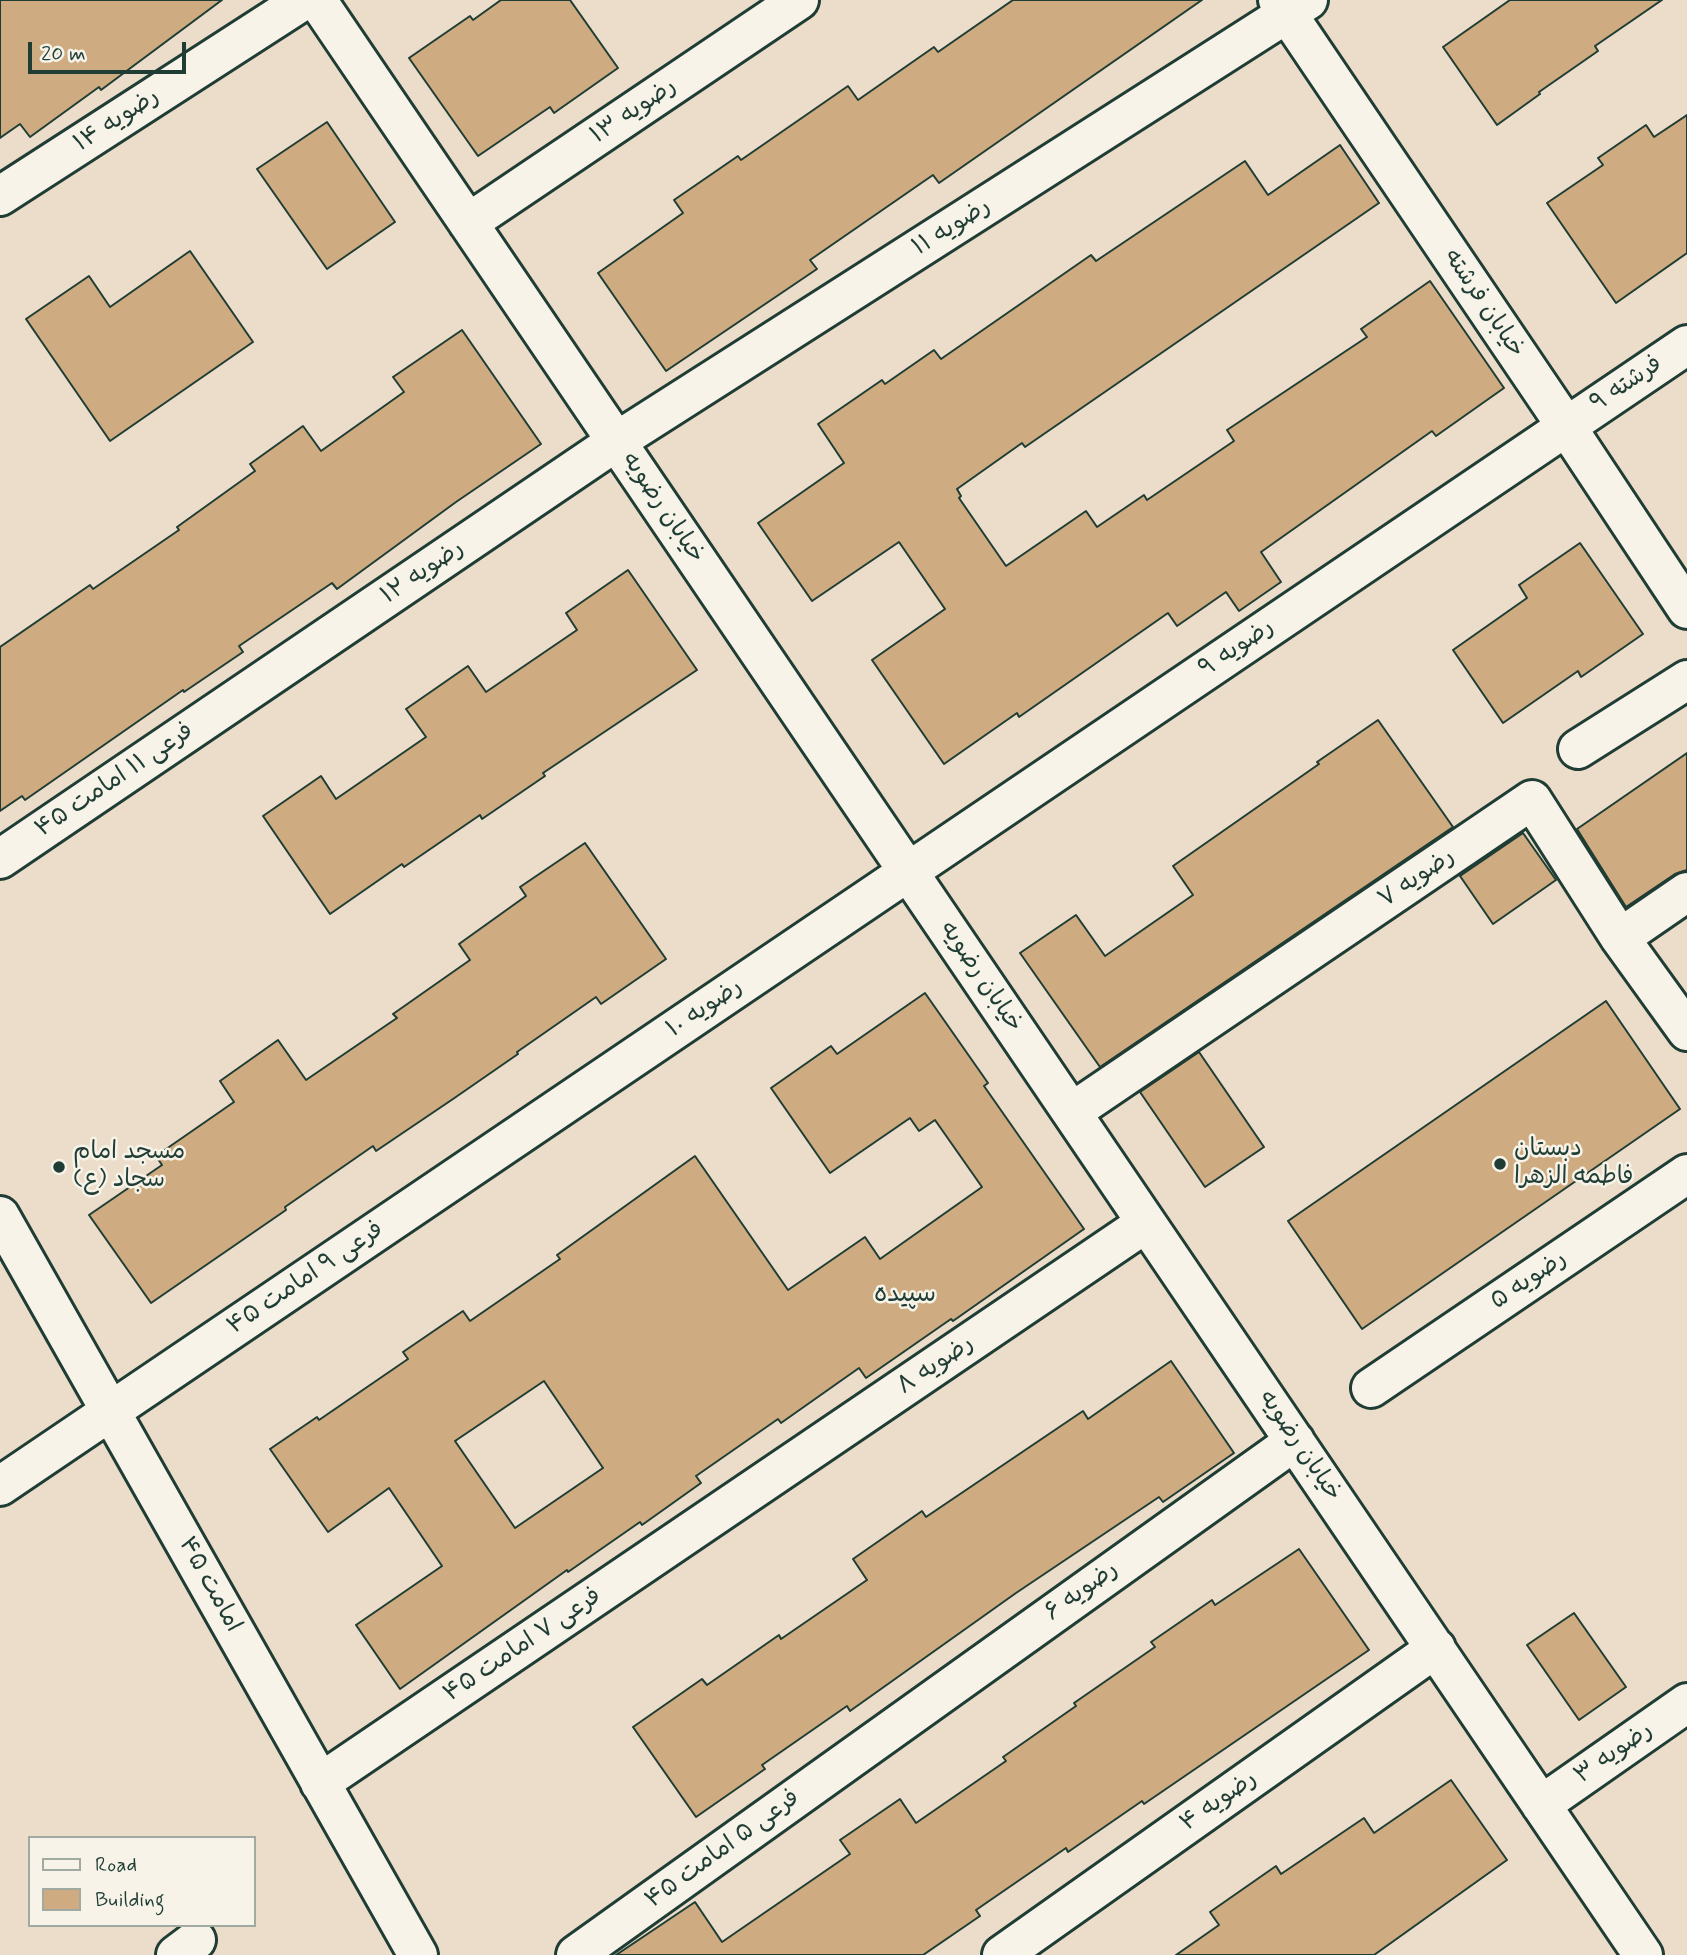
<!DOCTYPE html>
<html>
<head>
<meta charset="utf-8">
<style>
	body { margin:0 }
	#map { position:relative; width:1687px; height:1955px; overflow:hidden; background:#ebddc9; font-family:Mynerve,sans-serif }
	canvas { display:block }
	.legend { position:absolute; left:28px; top:1836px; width:228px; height:91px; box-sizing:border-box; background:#f7f3e8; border:2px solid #a1aaa0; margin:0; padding:9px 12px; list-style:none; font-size:21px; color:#1f3d34 }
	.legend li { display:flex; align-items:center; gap:14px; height:35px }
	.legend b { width:35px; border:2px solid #a1aaa0 }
	.scale { position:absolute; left:28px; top:42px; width:158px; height:32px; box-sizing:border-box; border:4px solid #1f3d34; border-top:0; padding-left:9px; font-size:21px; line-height:24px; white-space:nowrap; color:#1f3d34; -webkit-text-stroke:5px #f7f3e8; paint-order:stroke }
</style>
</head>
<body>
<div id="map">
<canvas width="1687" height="1955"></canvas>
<ul class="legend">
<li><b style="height:9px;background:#f7f3e8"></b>Road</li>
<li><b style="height:19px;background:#ceab80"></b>Building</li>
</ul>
<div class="scale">20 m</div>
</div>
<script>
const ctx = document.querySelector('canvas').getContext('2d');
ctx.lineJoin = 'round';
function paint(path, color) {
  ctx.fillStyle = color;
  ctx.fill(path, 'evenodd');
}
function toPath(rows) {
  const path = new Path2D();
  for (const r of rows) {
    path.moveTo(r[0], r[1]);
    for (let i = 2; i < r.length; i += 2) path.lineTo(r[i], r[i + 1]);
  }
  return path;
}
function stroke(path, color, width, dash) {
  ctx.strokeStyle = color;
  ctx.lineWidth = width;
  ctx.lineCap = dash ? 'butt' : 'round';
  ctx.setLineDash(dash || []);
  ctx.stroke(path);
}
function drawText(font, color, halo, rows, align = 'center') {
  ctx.font = font + ' Mynerve,"Playpen Sans Arabic",sans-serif';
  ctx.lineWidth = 5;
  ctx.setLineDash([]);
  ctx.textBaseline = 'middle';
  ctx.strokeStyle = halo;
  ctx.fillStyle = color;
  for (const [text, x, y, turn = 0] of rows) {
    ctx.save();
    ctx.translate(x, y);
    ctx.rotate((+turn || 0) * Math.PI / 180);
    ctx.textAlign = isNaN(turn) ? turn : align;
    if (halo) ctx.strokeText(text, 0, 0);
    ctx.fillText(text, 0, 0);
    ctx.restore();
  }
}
const building = toPath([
	[0,0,222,0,101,90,99,87,30,137,20,124,0,138,0,0],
	[501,0,570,0,618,68,554,113,550,107,478,156,409,58,470,16,473,20,501,0],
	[1013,0,1202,0,939,183,933,175,810,260,817,269,666,371,598,273,683,213,674,200,738,156,741,160,848,86,858,100,934,47,938,52,1013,0],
	[1510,0,1662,0,1595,46,1598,51,1539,92,1540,94,1497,125,1443,47,1510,0],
	[1687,115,1687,253,1616,303,1547,203,1603,165,1598,158,1646,125,1654,137,1687,115],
	[327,122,395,222,327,269,257,169,327,122],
	[1340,145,1379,203,1025,447,1022,443,957,489,961,496,959,498,1006,566,1086,511,1097,527,1144,495,1147,500,1234,441,1227,430,1367,337,1361,329,1430,281,1504,388,1436,436,1432,431,1261,552,1281,582,1239,611,1226,592,1177,626,1168,613,1019,717,1017,713,944,764,872,660,945,609,899,542,812,601,758,523,844,463,818,424,882,380,885,384,934,350,941,359,1091,255,1096,261,1245,161,1268,195,1340,145],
	[190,251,253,342,110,441,26,319,89,276,110,307,190,251],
	[462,330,541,444,456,502,337,589,332,583,239,646,243,652,184,692,183,690,25,800,22,796,0,811,0,647,90,585,93,589,179,530,177,527,255,471,250,464,303,426,321,451,404,392,393,377,462,330],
	[1580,543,1643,634,1581,677,1578,671,1503,723,1453,650,1527,598,1519,585,1580,543],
	[628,570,697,670,543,773,545,776,482,819,480,815,404,867,402,864,330,914,263,816,321,776,336,799,426,737,406,709,468,666,486,692,577,630,566,613,628,570],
	[1378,720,1453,827,1100,1067,1020,953,1076,915,1105,956,1193,895,1173,866,1319,764,1317,762,1378,720],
	[1687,753,1687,870,1675,874,1626,907,1577,829,1687,753],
	[1523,833,1556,880,1493,924,1460,876,1523,833],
	[585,843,666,959,601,1004,596,997,517,1052,518,1054,453,1099,376,1151,373,1146,285,1207,286,1210,151,1303,89,1215,162,1165,156,1156,234,1102,220,1081,278,1040,306,1080,397,1018,393,1014,470,960,459,944,526,896,520,887,585,843],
	[925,993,988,1083,984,1086,1084,1229,953,1321,951,1319,866,1378,859,1368,781,1423,778,1419,696,1476,701,1483,642,1525,640,1522,568,1572,567,1570,400,1689,356,1625,442,1566,389,1488,328,1532,270,1449,317,1417,319,1420,408,1359,403,1352,463,1311,470,1321,560,1259,557,1255,695,1156,788,1290,865,1237,880,1259,982,1187,935,1120,919,1131,910,1118,830,1173,771,1088,831,1046,837,1054,925,993],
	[544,1381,603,1468,515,1528,455,1441,544,1381],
	[1606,1001,1680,1109,1362,1329,1288,1221,1606,1001],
	[1199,1052,1264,1147,1205,1187,1140,1092,1199,1052],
	[1171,1361,1234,1453,1163,1502,1159,1497,1016,1593,850,1711,847,1706,762,1765,765,1769,696,1817,633,1727,702,1679,707,1685,779,1635,781,1639,867,1580,853,1559,922,1511,926,1517,1083,1411,1088,1419,1171,1361],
	[1299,1549,1369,1650,1144,1804,1142,1801,1068,1852,1066,1848,976,1910,980,1916,923,1955,616,1955,695,1902,722,1942,850,1854,840,1840,900,1799,916,1823,1006,1761,1003,1757,1076,1706,1074,1703,1155,1647,1151,1642,1212,1600,1215,1605,1299,1549],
	[1574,1613,1626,1687,1579,1720,1527,1645,1574,1613],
	[1451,1780,1507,1860,1374,1955,1176,1955,1219,1925,1210,1912,1276,1866,1281,1874,1364,1818,1374,1833,1451,1780]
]);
paint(building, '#ceab80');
stroke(building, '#1f3d34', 2);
const minor = toPath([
	[317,0,1643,1955],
	[1278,0,1566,426,1687,609],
	[0,196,304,0],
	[468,223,799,0],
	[1578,749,1687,680],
	[0,859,617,441,1308,0],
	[1620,938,1687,892],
	[1072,1112,1532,800,1620,938,1687,1031],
	[0,1216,418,1955],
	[1371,1388,1687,1174],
	[0,1486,1687,345],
	[320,1783,1146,1223],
	[1541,1805,1687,1703],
	[176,1955,196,1940],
	[576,1955,1295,1441],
	[1002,1955,1436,1648]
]);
stroke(minor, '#1f3d34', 44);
stroke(minor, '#f7f3e8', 38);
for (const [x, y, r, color] of [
	[1500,1164,7,"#1f3d34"],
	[59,1167,7,"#1f3d34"]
]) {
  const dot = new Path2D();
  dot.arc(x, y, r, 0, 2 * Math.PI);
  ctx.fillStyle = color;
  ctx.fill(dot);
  stroke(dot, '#f7f3e8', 2.5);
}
drawText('24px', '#1f3d34', '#f7f3e8', [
	["رضویه ۱۳",634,112,-34],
	["رضویه ۱۴",117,121,-33],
	["رضویه ۱۱",952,228,-32],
	["خیابان فرشته",1483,304,56],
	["فرشته ۹",1627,385,-34],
	["خیابان رضویه",662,508,56],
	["رضویه ۱۲",423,573,-34],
	["رضویه ۹",1237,649,-34],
	["فرعی ۱۱ امامت ۴۵",115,781,-34],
	["رضویه ۷",1417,879,-34],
	["خیابان رضویه",980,977,56],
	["رضویه ۱۰",705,1009,-34],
	["فرعی ۹ امامت ۴۵",306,1279,-34],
	["رضویه ۵",1529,1281,-34],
	["رضویه ۸",936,1366,-34],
	["خیابان رضویه",1299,1446,56],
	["امامت ۴۵",209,1585,61],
	["رضویه ۶",1082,1592,-36],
	["فرعی ۷ امامت ۴۵",523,1646,-34],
	["رضویه ۳",1614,1754,-35],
	["رضویه ۴",1219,1802,-35],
	["فرعی ۵ امامت ۴۵",723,1850,-36]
]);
drawText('24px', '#1f3d34', '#f7f3e8', [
	["دبستان",1514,1150],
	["فاطمه الزهرا",1514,1178],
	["مسجد امام",73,1153],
	["سجاد (ع)",73,1181]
], 'left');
drawText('26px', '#1f3d34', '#f7f3e8', [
	["سپیده",905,1296]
]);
</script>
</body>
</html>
